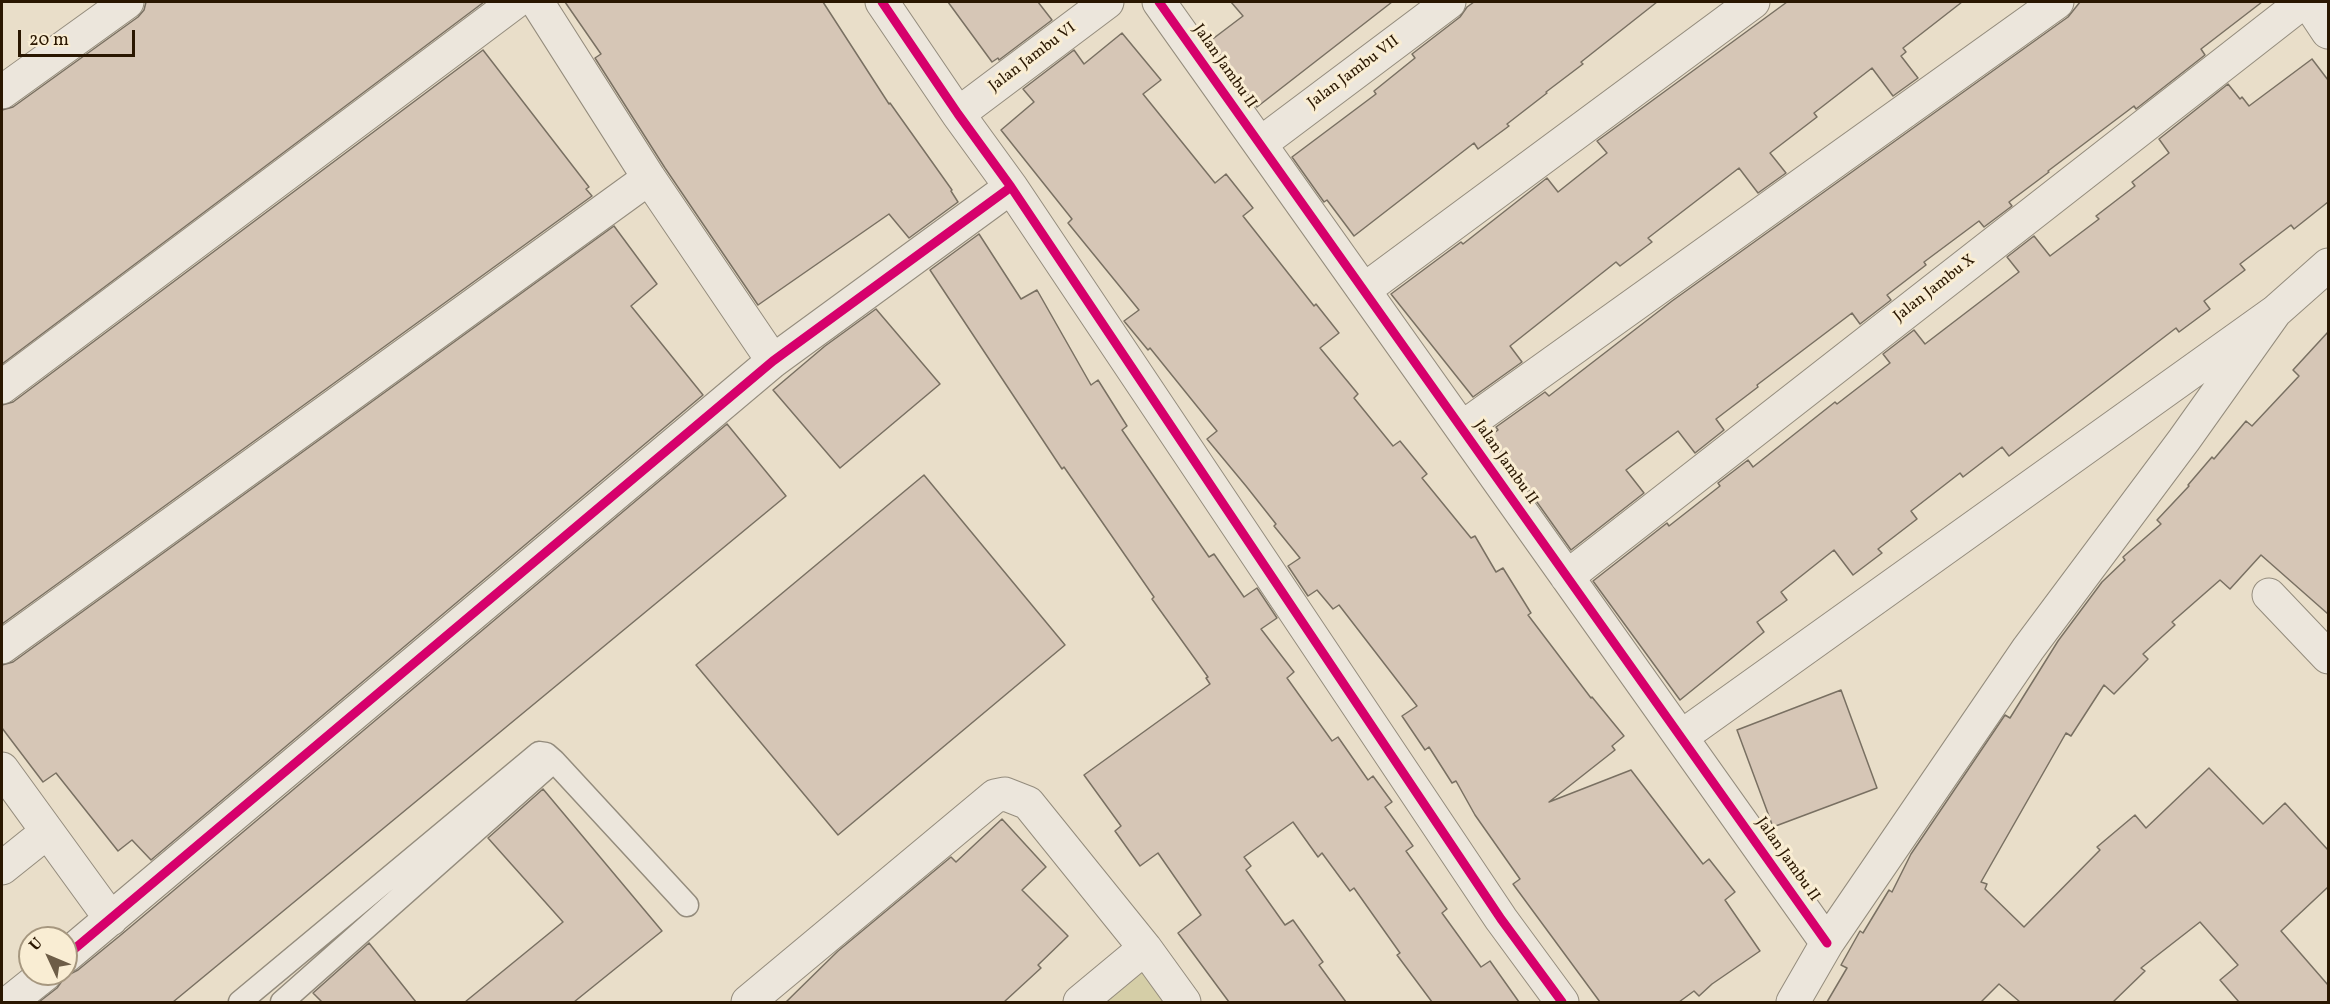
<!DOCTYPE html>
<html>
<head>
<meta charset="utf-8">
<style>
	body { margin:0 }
	#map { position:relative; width:2330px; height:1004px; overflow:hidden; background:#e9dec9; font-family:Vollkorn,serif }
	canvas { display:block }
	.frame { position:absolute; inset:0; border:3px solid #2a1701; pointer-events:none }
	.north { position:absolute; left:18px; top:926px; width:60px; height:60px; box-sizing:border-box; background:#f9edd3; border:2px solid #a6977f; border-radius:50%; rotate:314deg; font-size:16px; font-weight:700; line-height:24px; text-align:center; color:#2a1701 }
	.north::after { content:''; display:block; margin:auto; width:21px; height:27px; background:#6d5d47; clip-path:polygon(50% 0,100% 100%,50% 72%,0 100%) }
	.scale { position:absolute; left:18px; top:30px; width:117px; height:27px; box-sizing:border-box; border:3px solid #2a1701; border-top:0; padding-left:8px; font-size:18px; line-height:21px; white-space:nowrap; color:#2a1701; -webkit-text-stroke:4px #f9edd3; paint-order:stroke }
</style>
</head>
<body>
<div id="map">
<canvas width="2330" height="1004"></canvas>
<div class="frame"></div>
<div class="north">U</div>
<div class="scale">20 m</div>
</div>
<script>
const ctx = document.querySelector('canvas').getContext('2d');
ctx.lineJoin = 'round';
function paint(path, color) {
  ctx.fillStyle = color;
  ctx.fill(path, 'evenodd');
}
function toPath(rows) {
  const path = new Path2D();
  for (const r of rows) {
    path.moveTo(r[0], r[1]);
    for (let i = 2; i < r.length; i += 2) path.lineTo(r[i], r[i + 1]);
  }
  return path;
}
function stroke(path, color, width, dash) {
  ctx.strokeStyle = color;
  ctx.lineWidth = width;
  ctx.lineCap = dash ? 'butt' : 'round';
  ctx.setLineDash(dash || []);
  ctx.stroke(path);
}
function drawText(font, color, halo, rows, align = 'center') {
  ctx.font = font + ' Vollkorn,serif';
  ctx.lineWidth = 6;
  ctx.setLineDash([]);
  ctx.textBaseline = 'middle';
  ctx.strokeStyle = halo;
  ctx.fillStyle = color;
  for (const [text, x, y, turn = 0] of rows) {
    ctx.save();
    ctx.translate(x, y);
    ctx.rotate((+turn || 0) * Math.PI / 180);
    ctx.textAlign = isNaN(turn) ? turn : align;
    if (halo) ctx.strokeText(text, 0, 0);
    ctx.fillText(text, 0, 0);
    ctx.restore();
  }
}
paint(toPath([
	[1140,968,1164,1002,1100,1002]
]), '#d5cea7');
const building = toPath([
	[146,2,484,2,2,364,2,110,13,107,138,17,144,10,146,2],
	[565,2,823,2,889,104,890,103,952,190,951,191,958,202,909,238,889,214,758,305,665,168,595,58,601,54,565,2],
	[948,2,1038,2,1052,20,999,60,998,58,992,62,948,2],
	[1231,2,1392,2,1257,107,1210,41,1243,16,1231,2],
	[1474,2,1657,2,1581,62,1583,64,1546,92,1547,93,1507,124,1509,126,1478,149,1474,143,1354,236,1327,200,1324,202,1292,157,1376,94,1374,91,1415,58,1412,54,1460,17,1467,7,1474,2],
	[1787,2,1962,2,1903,48,1906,52,1901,56,1918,78,1893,96,1872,68,1814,113,1817,117,1770,153,1786,173,1758,193,1739,168,1648,238,1652,242,1620,266,1616,262,1510,346,1522,362,1473,397,1391,294,1461,242,1463,244,1547,178,1558,192,1607,153,1597,141,1787,2],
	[2080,2,2262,2,2201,49,2205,55,2136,109,2134,106,2048,171,2049,172,2009,202,2012,206,1984,227,1979,221,1924,262,1926,265,1887,295,1891,300,1860,324,1852,313,1757,385,1758,387,1716,419,1724,430,1695,453,1678,431,1626,470,1644,493,1571,550,1490,436,1498,430,1496,427,1545,392,1549,396,1672,301,2068,17,2080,2],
	[1122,33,1161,80,1143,94,1215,183,1226,174,1253,208,1243,216,1314,306,1316,304,1339,333,1320,348,1358,394,1354,398,1393,446,1400,441,1427,474,1422,478,1471,538,1475,536,1496,572,1503,568,1531,613,1528,615,1591,698,1592,697,1624,736,1612,746,1615,750,1549,802,1631,770,1703,864,1709,859,1735,892,1725,900,1760,951,1712,984,1699,996,1694,991,1679,1002,1600,1002,1513,884,1520,879,1475,815,1456,781,1452,783,1429,747,1425,750,1402,716,1417,706,1339,605,1333,609,1317,590,1308,596,1288,566,1300,558,1274,526,1276,524,1246,486,1207,439,1217,431,1150,348,1148,350,1124,321,1139,310,1068,223,1072,219,1001,130,1034,102,1023,89,1074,50,1084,64,1122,33],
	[483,50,589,187,586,189,592,196,2,624,2,405,13,402,483,50],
	[2312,59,2328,80,2328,202,2294,229,2291,225,2240,264,2245,270,2204,301,2210,309,2179,332,2176,328,2009,456,2002,447,1963,477,1960,473,1911,511,1917,519,1878,549,1882,553,1853,575,1834,550,1781,592,1787,600,1757,622,1764,632,1680,700,1593,581,1667,523,1669,526,1720,486,1718,483,1748,460,1753,467,1835,402,1837,404,1890,363,1883,354,1914,330,1925,344,2019,272,2007,257,2034,236,2050,256,2099,219,2096,216,2135,186,2132,182,2169,153,2159,139,2228,84,2240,99,2242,97,2249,106,2312,59],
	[614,226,657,284,631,306,703,395,151,860,132,840,118,851,56,773,43,782,2,728,2,665,13,662,614,226],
	[979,234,1021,299,1037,290,1091,385,1098,380,1127,426,1122,430,1209,557,1214,554,1244,597,1257,588,1277,618,1261,629,1294,672,1287,678,1332,741,1338,737,1368,780,1373,776,1392,802,1385,807,1413,846,1406,851,1447,909,1442,913,1481,967,1490,961,1519,1002,1432,1002,1397,955,1400,953,1354,888,1350,891,1322,853,1318,857,1293,822,1244,857,1251,866,1246,870,1285,925,1293,920,1323,962,1319,965,1346,1002,1229,1002,1178,933,1201,915,1158,853,1140,866,1115,831,1121,826,1084,775,1210,684,1206,678,1208,677,1152,599,1154,597,1064,467,1062,469,930,270,979,234],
	[876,309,940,384,840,468,773,390,825,346,876,309],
	[2328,332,2328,614,2261,555,2230,589,2220,580,2172,622,2175,625,2143,654,2148,659,2114,694,2104,685,2071,736,2066,733,1981,882,1987,884,1985,889,2024,927,2100,850,2097,847,2135,815,2146,828,2209,768,2263,824,2285,803,2328,850,2328,887,2281,931,2328,985,2328,1002,2239,1002,2220,980,2238,965,2200,922,2141,968,2145,971,2113,1002,2020,1002,1999,984,1981,1002,1827,1002,1847,968,1841,965,1860,931,1863,933,1889,890,1892,892,1911,854,2005,715,2010,718,2058,641,2102,582,2125,560,2123,557,2161,524,2157,520,2189,486,2188,485,2212,457,2214,459,2246,421,2252,426,2299,376,2293,370,2328,332],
	[727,424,786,496,173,1002,39,1002,57,988,62,981,63,974,70,974,78,970,122,934,727,424],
	[924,475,1065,645,838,835,696,665,924,475],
	[1841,690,1877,788,1773,827,1737,730,1841,690],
	[543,789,662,931,574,1002,465,1002,563,922,488,838,543,789],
	[1002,819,1046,867,1022,890,1068,936,1038,965,1041,968,1004,1002,786,1002,838,951,951,857,956,862,1002,819],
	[369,943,416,1002,322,1002,313,993,369,943]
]);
paint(building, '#d6c6b6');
stroke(building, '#797062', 1.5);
const service = toPath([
	[240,1002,539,753,546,754,554,761,687,905],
	[282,1002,554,761]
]);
const minor = toPath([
	[537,2,649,178,773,361],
	[882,2,958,114,1011,187,1501,919,1562,1002],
	[1159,2,1827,943],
	[2308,2,2328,32],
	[2,92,127,2],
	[958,114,1107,2],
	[1260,144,1449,2],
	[1364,290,1753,2],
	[2,387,515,2],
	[1462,428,2057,2],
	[1567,577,2303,2],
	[2269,595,2328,657],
	[2,647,649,178],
	[1681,737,2275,312,2328,265],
	[2,769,111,919],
	[2,868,47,832],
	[66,956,773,361,1011,187],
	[10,1002,45,974],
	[748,1002,995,796,1005,794,1028,803,1145,948,1184,1002],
	[1080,1002,1145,948],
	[1793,1002,1827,943,2028,649,2184,440,2275,312]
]);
stroke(service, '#948c7d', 25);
stroke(minor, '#948c7d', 35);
stroke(service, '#ece6dc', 22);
stroke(minor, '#ece6dc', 33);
stroke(toPath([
	[882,2,958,114,1011,187,1501,919,1562,1002],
	[1159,2,1827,943],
	[66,956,773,361,1011,187]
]), '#d6006c', 9);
drawText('16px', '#2a1701', '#f9edd3', [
	["Jalan Jambu VI",1033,58,-37],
	["Jalan Jambu II",1224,67,55],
	["Jalan Jambu VII",1354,73,-37],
	["Jalan Jambu X",1935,289,-38],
	["Jalan Jambu II",1505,463,55],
	["Jalan Jambu II",1787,860,55]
]);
</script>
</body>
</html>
